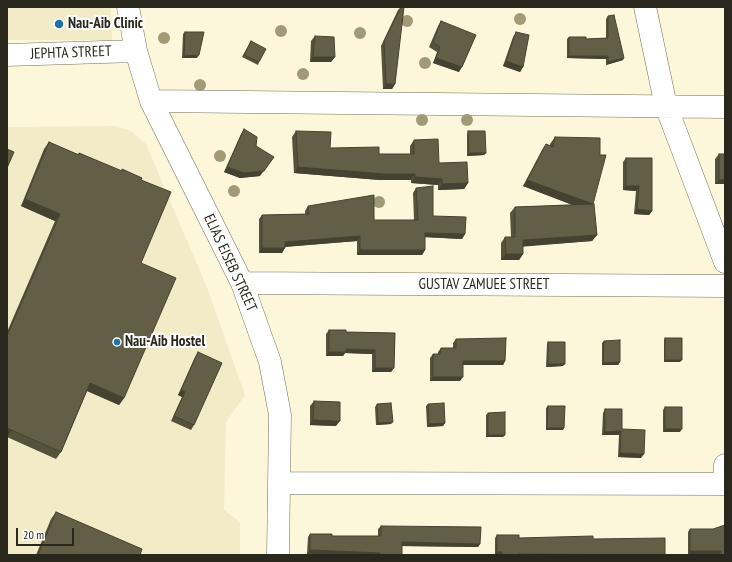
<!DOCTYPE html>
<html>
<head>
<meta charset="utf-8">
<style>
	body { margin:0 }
	#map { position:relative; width:732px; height:562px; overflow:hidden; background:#fcf7da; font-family:"PT Sans Narrow",sans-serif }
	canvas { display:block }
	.frame { position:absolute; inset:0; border:8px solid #2a281d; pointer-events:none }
	.scale { position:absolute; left:16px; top:528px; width:58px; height:18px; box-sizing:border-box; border:2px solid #2a281d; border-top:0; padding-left:5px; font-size:12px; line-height:14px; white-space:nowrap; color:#2a281d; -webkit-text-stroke:3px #fff; paint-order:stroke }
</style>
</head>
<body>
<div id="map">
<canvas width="732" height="562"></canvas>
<div class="frame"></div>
<div class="scale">20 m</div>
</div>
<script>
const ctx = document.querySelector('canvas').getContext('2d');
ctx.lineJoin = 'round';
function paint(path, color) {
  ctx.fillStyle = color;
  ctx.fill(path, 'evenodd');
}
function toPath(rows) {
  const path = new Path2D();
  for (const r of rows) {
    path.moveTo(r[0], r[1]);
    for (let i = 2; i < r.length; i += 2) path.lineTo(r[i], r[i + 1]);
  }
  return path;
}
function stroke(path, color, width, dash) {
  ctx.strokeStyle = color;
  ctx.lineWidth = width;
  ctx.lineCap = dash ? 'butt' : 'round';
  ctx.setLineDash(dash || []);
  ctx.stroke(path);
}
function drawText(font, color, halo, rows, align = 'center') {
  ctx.font = font + ' "PT Sans Narrow",sans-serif';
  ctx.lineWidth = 4;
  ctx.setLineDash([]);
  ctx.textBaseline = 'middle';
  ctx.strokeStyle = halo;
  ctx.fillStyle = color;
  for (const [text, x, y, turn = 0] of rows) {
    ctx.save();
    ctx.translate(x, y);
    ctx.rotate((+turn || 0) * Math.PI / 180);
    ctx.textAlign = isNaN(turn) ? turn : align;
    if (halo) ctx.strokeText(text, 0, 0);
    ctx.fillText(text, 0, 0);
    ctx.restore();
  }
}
paint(toPath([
	[7,7,111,7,112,40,7,40],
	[115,126,131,131,146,144,208,290,245,395,226,422,224,510,240,522,240,555,7,555,7,127]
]), '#f2ebc7');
const street = toPath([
	[128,7,136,51,151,101,242,283,270,362,280,415,278,555],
	[645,7,666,106,725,262],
	[7,55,136,51],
	[151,101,725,107],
	[242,283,725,286],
	[279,483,725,484],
	[724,484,725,465]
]);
stroke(street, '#736f55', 23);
stroke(street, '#fff', 22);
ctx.fillStyle = '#a09a76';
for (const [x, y] of [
	[520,19],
	[407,21],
	[281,31],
	[360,33],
	[164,38],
	[425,63],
	[303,74],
	[200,85],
	[422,120],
	[467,120],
	[220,156],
	[234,191],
	[379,202]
]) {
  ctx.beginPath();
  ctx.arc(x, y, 6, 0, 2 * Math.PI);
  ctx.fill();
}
paint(toPath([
	[401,7,395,84,392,89,383,89,381,46,398,10],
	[608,16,623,60,606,65,606,59,567,58,567,39,569,37,586,39,606,38,606,19],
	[441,21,459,72,433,63,437,52,429,47,438,26],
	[185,32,197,58,182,58,183,34],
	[516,32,523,67,520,72,503,66,513,37],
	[315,36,335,57,331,62,310,62,311,41],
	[251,41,259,62,258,65,242,57],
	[244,129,256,146,260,176,240,178,224,172,241,134],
	[296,131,330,148,379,154,410,154,410,146,414,140,439,163,468,183,464,189,438,190,438,185,411,183,411,180,380,180,294,173,292,137],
	[468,131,486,153,484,155,467,156,467,134],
	[555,137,592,205,597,235,592,241,523,246,523,254,519,260,501,260,501,243,505,237,511,237,510,213,515,207,573,205,523,186,542,150,546,144,550,146,550,144],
	[49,142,78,155,79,153,141,180,141,263,124,398,119,405,87,391,61,452,56,459,7,437,7,332,55,221,21,206,44,149],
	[719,154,725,154,725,184,715,184,715,159],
	[626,158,652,211,649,215,634,214,636,191,623,190,623,162],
	[416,188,433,216,465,234,462,239,425,237,425,250,422,255,357,255,357,241,285,247,282,253,259,253,259,219,262,215,305,214,305,211,308,206,374,220,414,220,413,193],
	[329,330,346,332,395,333,394,368,391,372,372,372,372,354,345,353,343,356,326,356,326,334],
	[665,338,680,362,664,362,664,340],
	[456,339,505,361,503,365,463,365,460,381,430,381,430,358,433,354,438,354,438,352,441,348,453,348,453,343],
	[604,341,620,362,618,365,602,365,602,343],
	[548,342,563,366,546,367,547,344],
	[198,352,194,425,191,430,171,421,182,397,178,395,195,357],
	[314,401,336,426,310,425,310,406],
	[377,404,391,424,376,425,375,407],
	[428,404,445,423,443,426,427,427,426,406],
	[548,406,563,430,546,430,546,408],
	[665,407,680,432,663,432,663,410],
	[605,409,622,429,641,458,618,457,619,435,602,435,603,413],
	[488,413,503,437,486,437,486,415],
	[56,512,140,555,36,555,51,519],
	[381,526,480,544,478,547,402,546,402,555,351,555,307,554,308,537,310,534,332,536,378,536,378,529],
	[690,529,713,529,725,555,719,555,719,554,688,554,688,532],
	[497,535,519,538,593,539,665,555,495,555,495,538]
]), '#55523c');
paint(toPath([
	[199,55,197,58,182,58,184,56],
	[569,56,608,56,606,59,567,58],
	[313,57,335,57,331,62,310,62],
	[436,58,462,67,459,72,433,63],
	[624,58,623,60,606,65,608,62],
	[506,61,523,67,520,72,503,66],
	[386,84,395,84,392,89,383,89],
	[469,153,486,153,484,155,467,156],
	[274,157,260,176,240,178,224,172,227,167],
	[298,167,415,174,411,180,380,180,294,173],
	[415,177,442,179,438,185,411,183],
	[725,179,725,184,715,184,719,180],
	[527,180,593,204,588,211,523,186],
	[468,183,464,189,438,190,442,184],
	[626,186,639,186,636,191,623,190],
	[25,199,60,214,55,221,21,206],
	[637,209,652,211,649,215,634,214],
	[425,233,465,234,462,239,422,237],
	[597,235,592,241,519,247,523,240],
	[360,236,357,241,282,247,285,242],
	[262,248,285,248,282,253,259,253],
	[360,250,425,250,422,255,357,255],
	[506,254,523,254,519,260,501,260],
	[346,349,375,350,372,354,345,353,343,356,326,356,329,352],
	[665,360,682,360,680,362,664,362],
	[463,361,505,361,503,365,460,365],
	[620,362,618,365,602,365,603,363],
	[548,364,565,364,563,366,546,367],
	[375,368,394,368,391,372,372,372],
	[433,377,463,377,460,381,430,381],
	[90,383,124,398,119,405,85,390],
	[181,390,185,392,182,397,178,395],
	[313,420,340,421,336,426,310,425],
	[393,422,391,424,376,425,378,423],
	[445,423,443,426,427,427,429,424],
	[7,428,12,430,7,437],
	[547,428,564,428,563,430,546,430],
	[665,429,682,429,680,432,663,432],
	[621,431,619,435,602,435,605,432],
	[488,435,505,435,503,437,486,437],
	[620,453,644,454,641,458,618,457],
	[402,542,480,544,478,547,400,546],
	[310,550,380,553,378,555,351,555,307,554],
	[690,551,721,551,719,554,688,554],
	[497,552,502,552,500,555,495,555],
	[518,554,660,555,518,555]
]), '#454231');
const building = toPath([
	[401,7,404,7,395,84,386,84,384,41,401,7],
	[614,15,624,58,608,62,608,56,569,56,569,37,586,37,586,39,608,38,608,16,614,15],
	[441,21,476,35,462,67,436,58,440,47,433,42,441,21],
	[185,32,204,32,199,55,184,56,185,32],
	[516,32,529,35,523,67,506,61,516,32],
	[315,36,334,37,335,57,313,57,315,36],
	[251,41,266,49,259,62,244,55,251,41],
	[244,129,257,137,256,146,274,157,264,171,244,173,227,167,244,129],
	[296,131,331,132,330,148,379,147,379,154,414,154,414,140,438,139,439,163,467,162,468,183,442,184,442,179,415,177,415,174,384,174,298,167,296,131],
	[468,131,485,131,486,153,469,153,468,131],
	[555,137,600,138,600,155,606,155,593,204,527,180,546,144,553,147,555,137],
	[49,142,79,155,79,153,122,171,122,169,142,178,141,180,171,192,141,263,176,278,124,398,90,383,61,452,7,428,7,336,60,214,25,199,49,142],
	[7,149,14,152,7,168,7,149],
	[719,154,725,154,725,179,719,180,719,154],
	[626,158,652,158,652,211,637,209,639,186,626,186,626,158],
	[433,186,433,216,466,217,465,234,425,233,425,250,360,250,360,236,285,242,285,248,262,248,262,215,309,214,308,206,374,195,374,220,418,220,416,188,433,186],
	[594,204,597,235,523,240,523,254,506,254,505,237,515,237,515,207,594,204],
	[329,330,346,330,346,332,395,333,394,368,375,368,375,350,346,349,346,352,329,352,329,330],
	[506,338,505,361,463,361,463,377,433,377,433,354,440,354,441,348,456,348,456,339,506,338],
	[665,338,682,338,682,360,665,360,665,338],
	[620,340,620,362,603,363,604,341,620,340],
	[548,342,565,342,565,364,548,364,548,342],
	[198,352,222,363,194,425,174,416,185,392,181,390,198,352],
	[314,401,340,402,340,421,313,420,314,401],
	[391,403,393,422,378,423,377,404,391,403],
	[444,403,445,423,429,424,428,404,444,403],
	[548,406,565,406,564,428,547,428,548,406],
	[665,407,682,407,682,429,665,429,665,407],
	[605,409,622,409,622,429,645,430,644,454,620,453,621,431,605,432,605,409],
	[505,412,505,435,488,435,488,413,505,412],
	[56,512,142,549,140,555,38,555,56,512],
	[725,525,725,555,721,555,721,551,690,551,690,529,713,529,725,525],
	[381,526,481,527,480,544,402,542,402,555,380,555,380,553,310,550,310,534,332,534,332,536,381,536,381,526],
	[497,535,519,535,519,538,593,536,593,539,665,538,665,555,518,554,518,555,502,555,502,552,497,552,497,535]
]);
paint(building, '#635f46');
stroke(building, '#454231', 1);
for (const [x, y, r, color] of [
	[59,24,5,"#1b74a3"],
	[117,342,4,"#1b74a3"]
]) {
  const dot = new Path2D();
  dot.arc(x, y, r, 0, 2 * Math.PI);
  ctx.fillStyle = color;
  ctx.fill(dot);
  stroke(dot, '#fff', 1.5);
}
drawText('bold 15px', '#2a281d', '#fff', [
	["Nau-Aib Clinic",68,24],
	["Nau-Aib Hostel",125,342]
], 'left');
drawText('15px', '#2a281d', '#fff', [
	["JEPHTA STREET",71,53,-2],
	["ELIAS EISEB STREET",230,263,65],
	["GUSTAV ZAMUEE STREET",484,285]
]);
</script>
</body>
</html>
